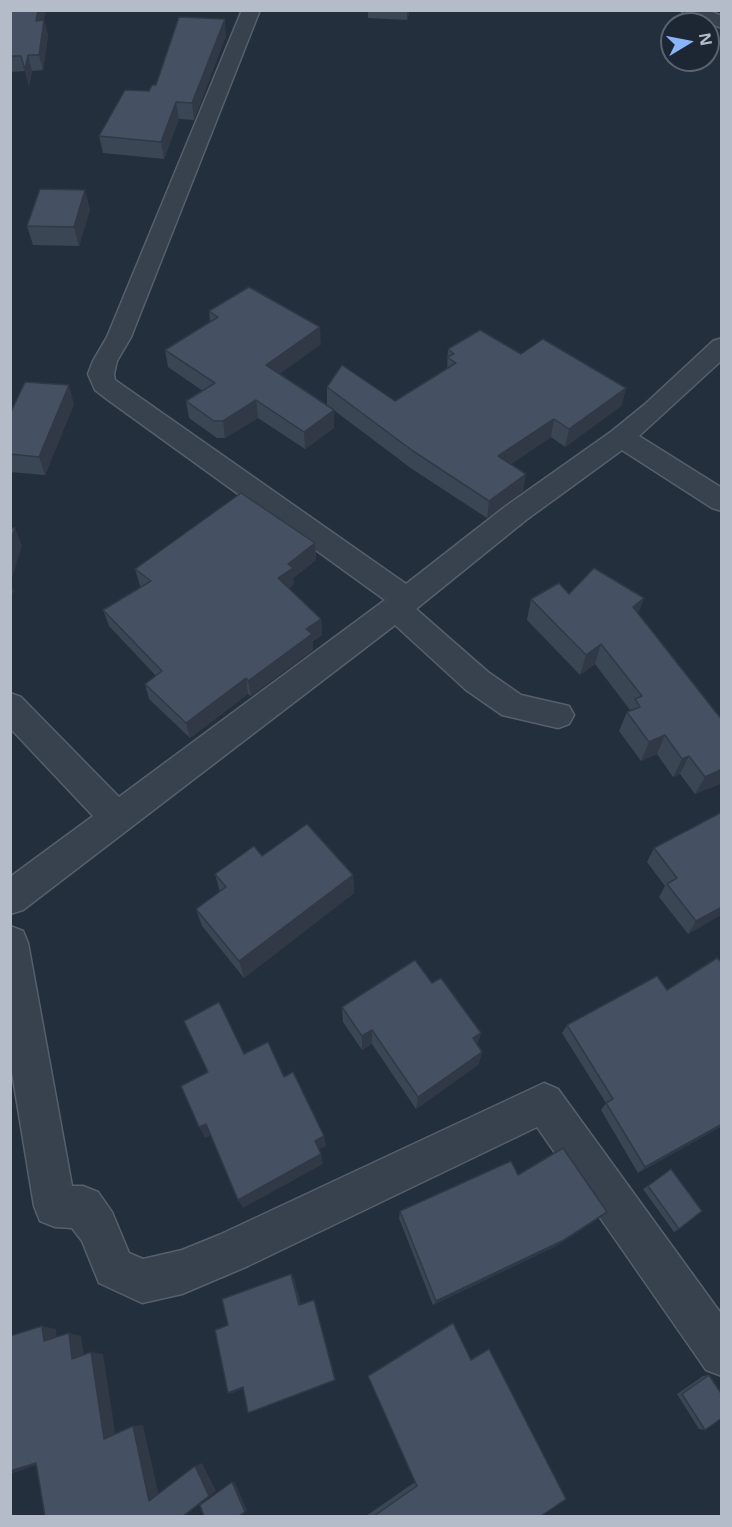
<!DOCTYPE html>
<html>
<head>
<meta charset="utf-8">
<style>
	body { margin:0 }
	#map { position:relative; width:732px; height:1527px; overflow:hidden; background:#242f3e; font-family:"Open Sans",sans-serif }
	canvas { display:block }
	.frame { position:absolute; inset:0; border:12px solid #b4bcc9; pointer-events:none }
	.north { position:absolute; left:660px; top:12px; width:60px; height:60px; box-sizing:border-box; background:#1d2633; border:2px solid #59626f; border-radius:50%; rotate:80deg; font-size:16px; font-weight:700; line-height:24px; text-align:center; color:#b4bcc9 }
	.north::after { content:''; display:block; margin:auto; width:21px; height:27px; background:#8ab4f8; clip-path:polygon(50% 0,100% 100%,50% 72%,0 100%) }
</style>
</head>
<body>
<div id="map">
<canvas width="732" height="1527"></canvas>
<div class="frame"></div>
<div class="north">N</div>
</div>
<script>
const ctx = document.querySelector('canvas').getContext('2d');
ctx.lineJoin = 'round';
function toPath(rows) {
  const path = new Path2D();
  for (const r of rows) {
    path.moveTo(r[0], r[1]);
    for (let i = 2; i < r.length; i += 2) path.lineTo(r[i], r[i + 1]);
  }
  return path;
}
function stroke(path, color, width, dash) {
  ctx.strokeStyle = color;
  ctx.lineWidth = width;
  ctx.lineCap = dash ? 'butt' : 'round';
  ctx.setLineDash(dash || []);
  ctx.stroke(path);
}
function paint(path, color) {
  ctx.fillStyle = color;
  ctx.fill(path, 'evenodd');
}
const minor = toPath([
	[242,10,260,10,131,337,117,361,114,374,115,380,406,584,506,506,612,431,644,405,713,341,722,338,722,360,639,436,722,488,722,511,712,508,622,450,526,520,416,609,488,672,521,695,569,706,574,715,569,724,558,728,502,715,466,690,395,625,23,910,10,914,10,877,93,816,10,728,10,693,21,697,119,797,385,600,108,400,95,390,88,374,93,361,107,337,242,10],
	[681,10,707,10,722,16,722,28,684,14,681,10],
	[10,926,23,931,28,943,72,1186,83,1186,98,1192,112,1212,129,1253,143,1259,182,1250,219,1235,544,1083,558,1089,722,1315,722,1376,706,1370,537,1127,248,1266,182,1294,142,1303,99,1283,82,1241,72,1228,55,1227,40,1221,34,1206,10,1060,10,926]
]);
stroke(minor, '#565f6c', 3);
paint(minor, '#38414e');
paint(toPath([
	[10,10,46,10,43,20,44,20,48,36,43,70,32,71,29,86,25,71,10,72],
	[368,10,410,10,407,20,368,18],
	[226,35,194,120,179,119,164,159,103,153,99,136,156,85],
	[90,209,79,246,33,245,27,226],
	[209,311,321,344,279,374,334,428,305,449,258,418,225,438,217,438,189,418,186,401,203,391,168,367,165,350,210,322],
	[448,349,521,354,626,388,621,406,565,447,551,437,511,464,523,491,487,518,412,469,327,405,327,387,395,401,447,369],
	[74,404,45,475,10,472,10,414],
	[315,543,316,560,293,578,294,584,289,588,321,619,322,635,313,641,313,650,251,696,248,694,190,738,149,699,145,684,156,676,109,626,103,610,141,587,140,586,135,569],
	[569,594,639,615,722,720,722,783,695,794,680,774,673,777,657,754,641,761,619,731,627,712,630,710,595,664,580,675,527,620,531,599],
	[722,812,722,914,688,934,659,897,665,886,647,862,654,848],
	[262,856,353,875,354,893,244,978,202,926,196,909,220,892,215,874],
	[432,983,481,1033,477,1045,482,1052,478,1065,416,1109,372,1044,362,1050,343,1022,342,1007],
	[667,990,722,1126,638,1173,601,1110,606,1103,562,1033,567,1025],
	[671,1169,679,1229,674,1232,643,1189],
	[518,1175,598,1219,556,1246,433,1305,399,1218,400,1211],
	[489,1349,541,1516,366,1516,415,1482,368,1376,471,1359],
	[709,1375,705,1430,699,1429,677,1394,703,1376]
]), '#3b4654');
paint(toPath([
	[38,10,46,10,40,37,36,21],
	[407,10,410,10,407,20],
	[225,19,226,35,194,120,192,103],
	[44,20,48,36,43,70,39,55],
	[28,55,32,71,29,86,25,70],
	[176,102,179,119,164,159,161,142],
	[85,190,90,209,79,246,74,227],
	[320,327,321,344,267,383,266,365],
	[69,385,74,404,45,475,39,457],
	[626,388,621,406,565,447,569,429],
	[256,400,258,418,225,438,223,421],
	[334,410,334,428,305,449,304,432],
	[554,419,551,437,496,474,498,456],
	[526,474,523,491,487,518,489,501],
	[15,528,22,546,10,584,10,543],
	[315,543,316,560,293,578,294,584,279,594,278,578,288,564],
	[10,584,14,591,10,599],
	[644,598,637,618,633,607],
	[321,619,322,635,313,641,313,650,251,696,248,681,306,629],
	[601,644,595,664,580,675,586,655],
	[246,678,248,694,190,738,186,723],
	[665,735,657,754,641,761,649,742],
	[689,756,680,774,673,777,682,759],
	[722,769,722,783,695,794,705,777],
	[353,875,354,893,244,978,239,961],
	[722,907,722,914,688,934,696,921],
	[372,1030,372,1044,362,1050,362,1036],
	[481,1033,477,1047,473,1038],
	[482,1052,478,1065,416,1109,418,1097],
	[206,1124,212,1135,205,1138,199,1127],
	[722,1124,722,1126,638,1173,645,1167],
	[324,1136,326,1146,317,1150,315,1141],
	[321,1154,323,1164,243,1208,238,1200],
	[607,1212,598,1219,556,1246,433,1305,436,1301],
	[291,1274,294,1278,302,1308,299,1305],
	[314,1300,336,1380,252,1412,248,1413],
	[42,1326,56,1329,57,1343,44,1341],
	[69,1333,81,1336,85,1361,72,1359],
	[91,1352,103,1354,116,1438,104,1439],
	[243,1387,247,1387,233,1393,228,1393],
	[143,1425,159,1496,149,1501,133,1426],
	[50,1460,10,1474,10,1471,36,1463],
	[202,1463,216,1491,185,1516,183,1516,195,1466],
	[234,1481,247,1510,245,1512,232,1482]
]), '#303945');
const building = toPath([
	[10,10,38,10,36,21,44,20,39,55,28,55,25,70,21,56,10,56,10,10],
	[179,17,225,19,192,103,176,102,161,142,99,136,125,90,149,91,152,85,156,85,179,17],
	[40,189,85,190,74,227,27,226,40,189],
	[249,287,320,327,266,365,334,410,304,432,256,400,223,421,214,421,186,401,215,383,165,350,218,317,209,311,249,287],
	[480,330,521,354,543,339,626,388,569,429,554,419,498,456,526,474,489,501,413,451,327,387,342,365,395,401,456,363,447,357,454,354,448,349,480,330],
	[25,382,69,385,39,457,10,454,10,414,25,382],
	[241,493,315,543,288,564,293,568,278,578,321,619,306,629,312,634,248,681,246,678,186,723,145,684,162,671,103,610,151,581,135,569,241,493],
	[10,528,15,528,10,543,10,528],
	[594,568,644,598,633,607,722,720,722,769,705,777,689,756,682,759,665,735,649,742,627,712,640,707,635,699,642,696,601,644,586,655,531,599,559,583,569,594,594,568],
	[722,812,722,907,696,921,667,884,677,878,654,848,722,812],
	[307,824,353,875,239,961,196,909,226,887,215,874,254,846,262,856,307,824],
	[717,958,722,963,722,1124,645,1167,606,1103,613,1099,567,1025,657,976,667,990,717,958],
	[415,960,432,983,441,978,481,1033,473,1038,482,1052,418,1097,372,1030,362,1036,342,1007,415,960],
	[219,1002,244,1054,268,1042,284,1077,293,1072,324,1136,315,1141,321,1154,238,1200,206,1124,199,1127,181,1086,208,1072,184,1021,219,1002],
	[563,1148,607,1212,564,1240,436,1301,400,1211,511,1161,518,1175,563,1148],
	[671,1169,702,1211,679,1229,648,1186,671,1169],
	[291,1274,299,1305,314,1300,335,1380,248,1413,243,1387,228,1393,215,1330,228,1325,222,1299,291,1274],
	[453,1323,471,1360,489,1349,566,1499,541,1516,374,1516,417,1486,368,1376,453,1323],
	[42,1326,44,1341,69,1333,72,1359,91,1352,104,1439,133,1426,149,1501,195,1466,209,1496,183,1516,45,1516,36,1463,10,1471,10,1336,42,1326],
	[709,1375,722,1395,722,1418,705,1430,682,1394,709,1375],
	[232,1482,245,1512,239,1516,204,1516,200,1505,232,1482]
]);
paint(building, '#455162');
stroke(building, '#303945', 1.5);
</script>
</body>
</html>
